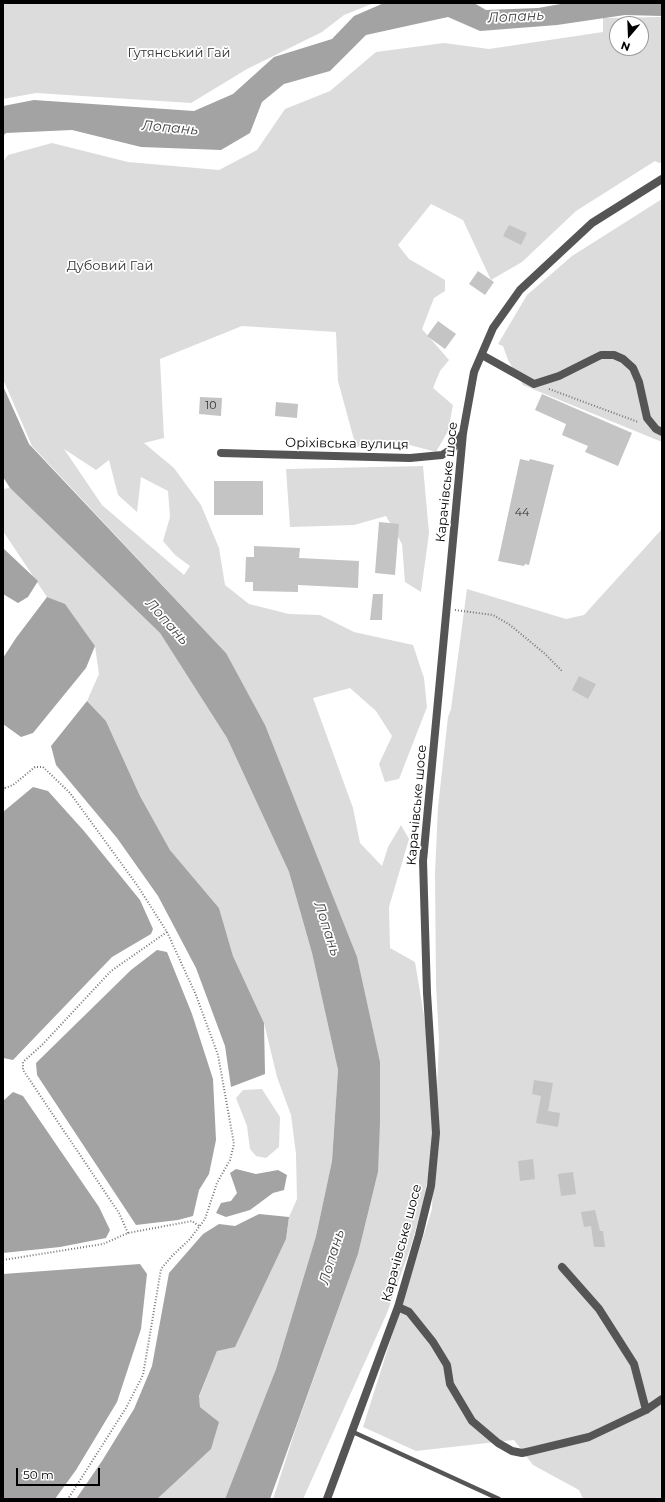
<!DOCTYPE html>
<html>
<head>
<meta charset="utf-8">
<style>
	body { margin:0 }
	#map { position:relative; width:665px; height:1502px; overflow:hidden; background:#fff; font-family:Montserrat,sans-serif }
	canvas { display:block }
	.frame { position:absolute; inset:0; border:4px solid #000; pointer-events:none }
	.north { position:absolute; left:609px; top:16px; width:40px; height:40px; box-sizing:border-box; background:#fff; border:1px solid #999; border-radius:50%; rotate:199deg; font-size:11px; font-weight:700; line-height:16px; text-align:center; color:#000 }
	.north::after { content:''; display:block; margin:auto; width:14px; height:18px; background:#000; clip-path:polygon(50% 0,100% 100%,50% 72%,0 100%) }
	.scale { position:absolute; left:16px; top:1468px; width:84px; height:18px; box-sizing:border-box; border:2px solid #000; border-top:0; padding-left:5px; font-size:12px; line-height:14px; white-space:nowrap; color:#000; -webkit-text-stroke:3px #fff; paint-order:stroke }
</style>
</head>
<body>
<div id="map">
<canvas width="665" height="1502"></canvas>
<div class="frame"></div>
<div class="north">N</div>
<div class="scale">50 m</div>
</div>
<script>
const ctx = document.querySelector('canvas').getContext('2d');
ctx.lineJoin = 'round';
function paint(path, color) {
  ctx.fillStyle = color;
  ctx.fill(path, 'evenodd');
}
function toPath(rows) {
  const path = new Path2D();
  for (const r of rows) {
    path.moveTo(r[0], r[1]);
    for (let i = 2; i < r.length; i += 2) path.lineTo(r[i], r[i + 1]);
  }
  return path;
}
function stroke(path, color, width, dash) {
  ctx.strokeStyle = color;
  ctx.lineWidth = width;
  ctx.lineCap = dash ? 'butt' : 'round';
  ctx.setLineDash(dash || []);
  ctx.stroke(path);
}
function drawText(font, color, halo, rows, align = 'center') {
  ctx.font = font + ' Montserrat,sans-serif';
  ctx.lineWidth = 3.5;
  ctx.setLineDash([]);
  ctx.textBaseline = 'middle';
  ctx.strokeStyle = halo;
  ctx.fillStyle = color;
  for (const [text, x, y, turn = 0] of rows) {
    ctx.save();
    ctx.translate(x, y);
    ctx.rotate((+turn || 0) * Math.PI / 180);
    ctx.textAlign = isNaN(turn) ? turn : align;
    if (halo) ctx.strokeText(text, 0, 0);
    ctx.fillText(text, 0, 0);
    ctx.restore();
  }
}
paint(toPath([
	[3,3,374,3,344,15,322,32,247,69,191,103,36,93,3,99],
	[662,17,662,162,659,163,655,161,576,211,522,262,491,280,463,220,431,204,398,245,409,259,445,280,445,291,434,298,422,329,449,360,440,371,433,388,453,405,448,431,436,452,391,440,356,447,338,381,336,332,242,326,160,359,164,438,144,443,174,468,201,505,219,548,225,585,249,604,289,614,320,615,354,632,413,645,424,678,427,707,399,779,385,782,379,764,392,736,376,711,350,688,313,698,353,808,360,843,382,866,388,847,401,825,409,839,389,907,390,948,415,962,430,1052,435,1139,439,1040,436,984,435,873,438,807,448,717,451,709,467,589,566,619,584,615,662,529,662,1499,583,1499,579,1490,533,1465,514,1440,416,1451,363,1427,432,1209,434,1147,423,1203,411,1246,387,1313,303,1499,273,1499,296,1428,358,1254,378,1172,226,653,32,446,3,379,3,162,8,155,52,143,128,162,219,170,257,150,285,109,330,91,376,52,444,43,489,49,603,32,603,18],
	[617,24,641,24,641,48,617,48],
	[64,449,96,470,109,460,118,495,137,512,141,477,168,491,170,517,163,541,175,555,190,566,184,575,102,505],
	[662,199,662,442,523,385,508,360,503,346,498,344,527,295,572,256],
	[423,466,429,533,421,592,405,582,402,544,386,516,354,525,290,527,286,469],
	[10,488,160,633,227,738,289,872,312,953,338,1070,332,1161,316,1236,276,1369,225,1499,157,1499,173,1482,219,1422,200,1407,199,1397,217,1351,286,1239,289,1217,297,1199,296,1154,291,1115,277,1077,264,1023,233,956,219,908,170,850,140,796,106,721,87,701,99,674,95,646,65,605,47,597,3,531,3,489],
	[262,1089,280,1117,279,1147,266,1158,256,1156,250,1149,247,1126,236,1098,243,1090]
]), '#dcdcdc');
paint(toPath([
	[384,3,474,3,486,10,538,8,566,3,662,3,662,16,625,15,557,25,480,31,448,17,366,35,330,71,284,84,262,102,250,133,221,150,141,147,72,130,6,133,3,136,3,106,34,100,194,111,233,94,274,57,332,39,354,16],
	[3,386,29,444,226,653,265,725,357,957,380,1062,380,1122,378,1172,358,1254,270,1499,225,1499,276,1369,316,1236,332,1161,338,1070,312,953,289,872,227,738,160,633,10,488,3,477],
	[3,548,38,581,28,597,18,603,3,594],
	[47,597,65,604,95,646,86,668,33,733,21,737,3,724,3,658,16,638],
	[87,701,106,721,140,796,170,850,219,908,233,956,264,1023,265,1074,231,1087,225,1046,196,968,158,896,117,838,56,765,51,746],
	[33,787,48,791,84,831,140,900,153,929,151,934,112,957,13,1060,3,1058,3,812],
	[157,950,167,952,192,1014,213,1079,216,1140,209,1174,199,1190,193,1216,178,1220,136,1225,37,1075,36,1063,131,970],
	[13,1092,23,1096,99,1207,110,1230,106,1238,60,1247,3,1253,3,1101],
	[236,1169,256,1174,278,1170,287,1175,284,1190,273,1193,250,1210,226,1217,216,1213,221,1203,231,1201,237,1193,230,1173],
	[259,1214,289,1217,286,1239,235,1347,217,1351,199,1396,200,1407,219,1422,211,1449,157,1499,76,1499,102,1461,134,1409,152,1366,169,1273,203,1234,219,1224,235,1226],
	[140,1264,147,1274,141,1329,117,1402,76,1470,55,1499,3,1499,3,1274]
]), '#a3a3a3');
paint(toPath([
	[509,225,527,233,521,245,503,236],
	[478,271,494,282,485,295,469,284],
	[438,321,456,334,445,349,427,336],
	[542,394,632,433,618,466,585,452,588,446,562,435,566,424,535,410],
	[200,397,222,398,221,416,199,414],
	[276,402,298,404,297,418,275,416],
	[520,459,529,461,530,459,554,465,529,565,525,564,524,566,498,561],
	[214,481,263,481,263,515,214,515],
	[379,522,399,524,395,575,375,573],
	[254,546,300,548,299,558,359,561,358,588,298,585,298,592,253,591,253,582,245,582,246,557,254,557],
	[373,594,383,594,382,620,370,620],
	[579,676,596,684,588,699,572,690],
	[534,1080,553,1083,548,1111,560,1113,558,1127,536,1123,541,1096,532,1094],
	[533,1159,535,1179,520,1181,518,1161],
	[573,1172,576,1194,561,1196,558,1174],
	[595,1210,600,1231,603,1231,605,1247,594,1247,591,1226,584,1227,581,1212]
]), '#c4c4c4');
stroke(toPath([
	[549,389,638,422],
	[3,610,3,622],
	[455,610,493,615,510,625,544,653,563,672],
	[3,785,5,788,3,791],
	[5,788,13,785,35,767,43,767,70,793,137,885,167,932,196,995,218,1055,234,1144,230,1160,217,1183,205,1219,190,1239,172,1256,161,1269,143,1375,126,1408,68,1499],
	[128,1233,119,1213,23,1070,23,1062,42,1045,111,971,167,932],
	[3,1260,103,1244,128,1233,192,1221,199,1226]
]), '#777', 2, [1, 2]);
stroke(toPath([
	[353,1432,499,1499]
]), '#555', 4.5);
stroke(toPath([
	[482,355,534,384,559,376,601,355,614,355,623,359,633,368,639,382,647,418,656,429,662,432],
	[221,453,410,458,442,455,453,448,463,433],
	[562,1267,599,1309,634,1364,646,1410],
	[398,1307,409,1312,433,1342,447,1365,450,1384,472,1421,498,1443,512,1451,522,1453,531,1451,589,1437,646,1410,662,1399],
	[327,1499,398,1307,419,1235,431,1186,436,1133,427,993,423,861,463,433,474,372,493,328,520,290,592,223,662,179]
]), '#555', 8);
drawText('11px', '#313131', null, [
	["10",211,406],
	["44",522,513]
]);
drawText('13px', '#333', '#fff', [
	["Гутянський Гай",179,53],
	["Дубовий Гай",110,266]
]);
drawText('13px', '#000', '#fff', [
	["Оріхівська вулиця",347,444,1],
	["Карачівське шосе",447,482,-84],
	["Карачівське шосе",417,805,-85],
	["Карачівське шосе",402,1243,-75]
]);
drawText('italic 14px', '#444', '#fff', [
	["Лопань",516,17,-3],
	["Лопань",170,128,5],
	["Лопань",167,622,48],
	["Лопань",327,929,72],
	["Лопань",332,1257,-73]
]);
</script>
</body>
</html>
